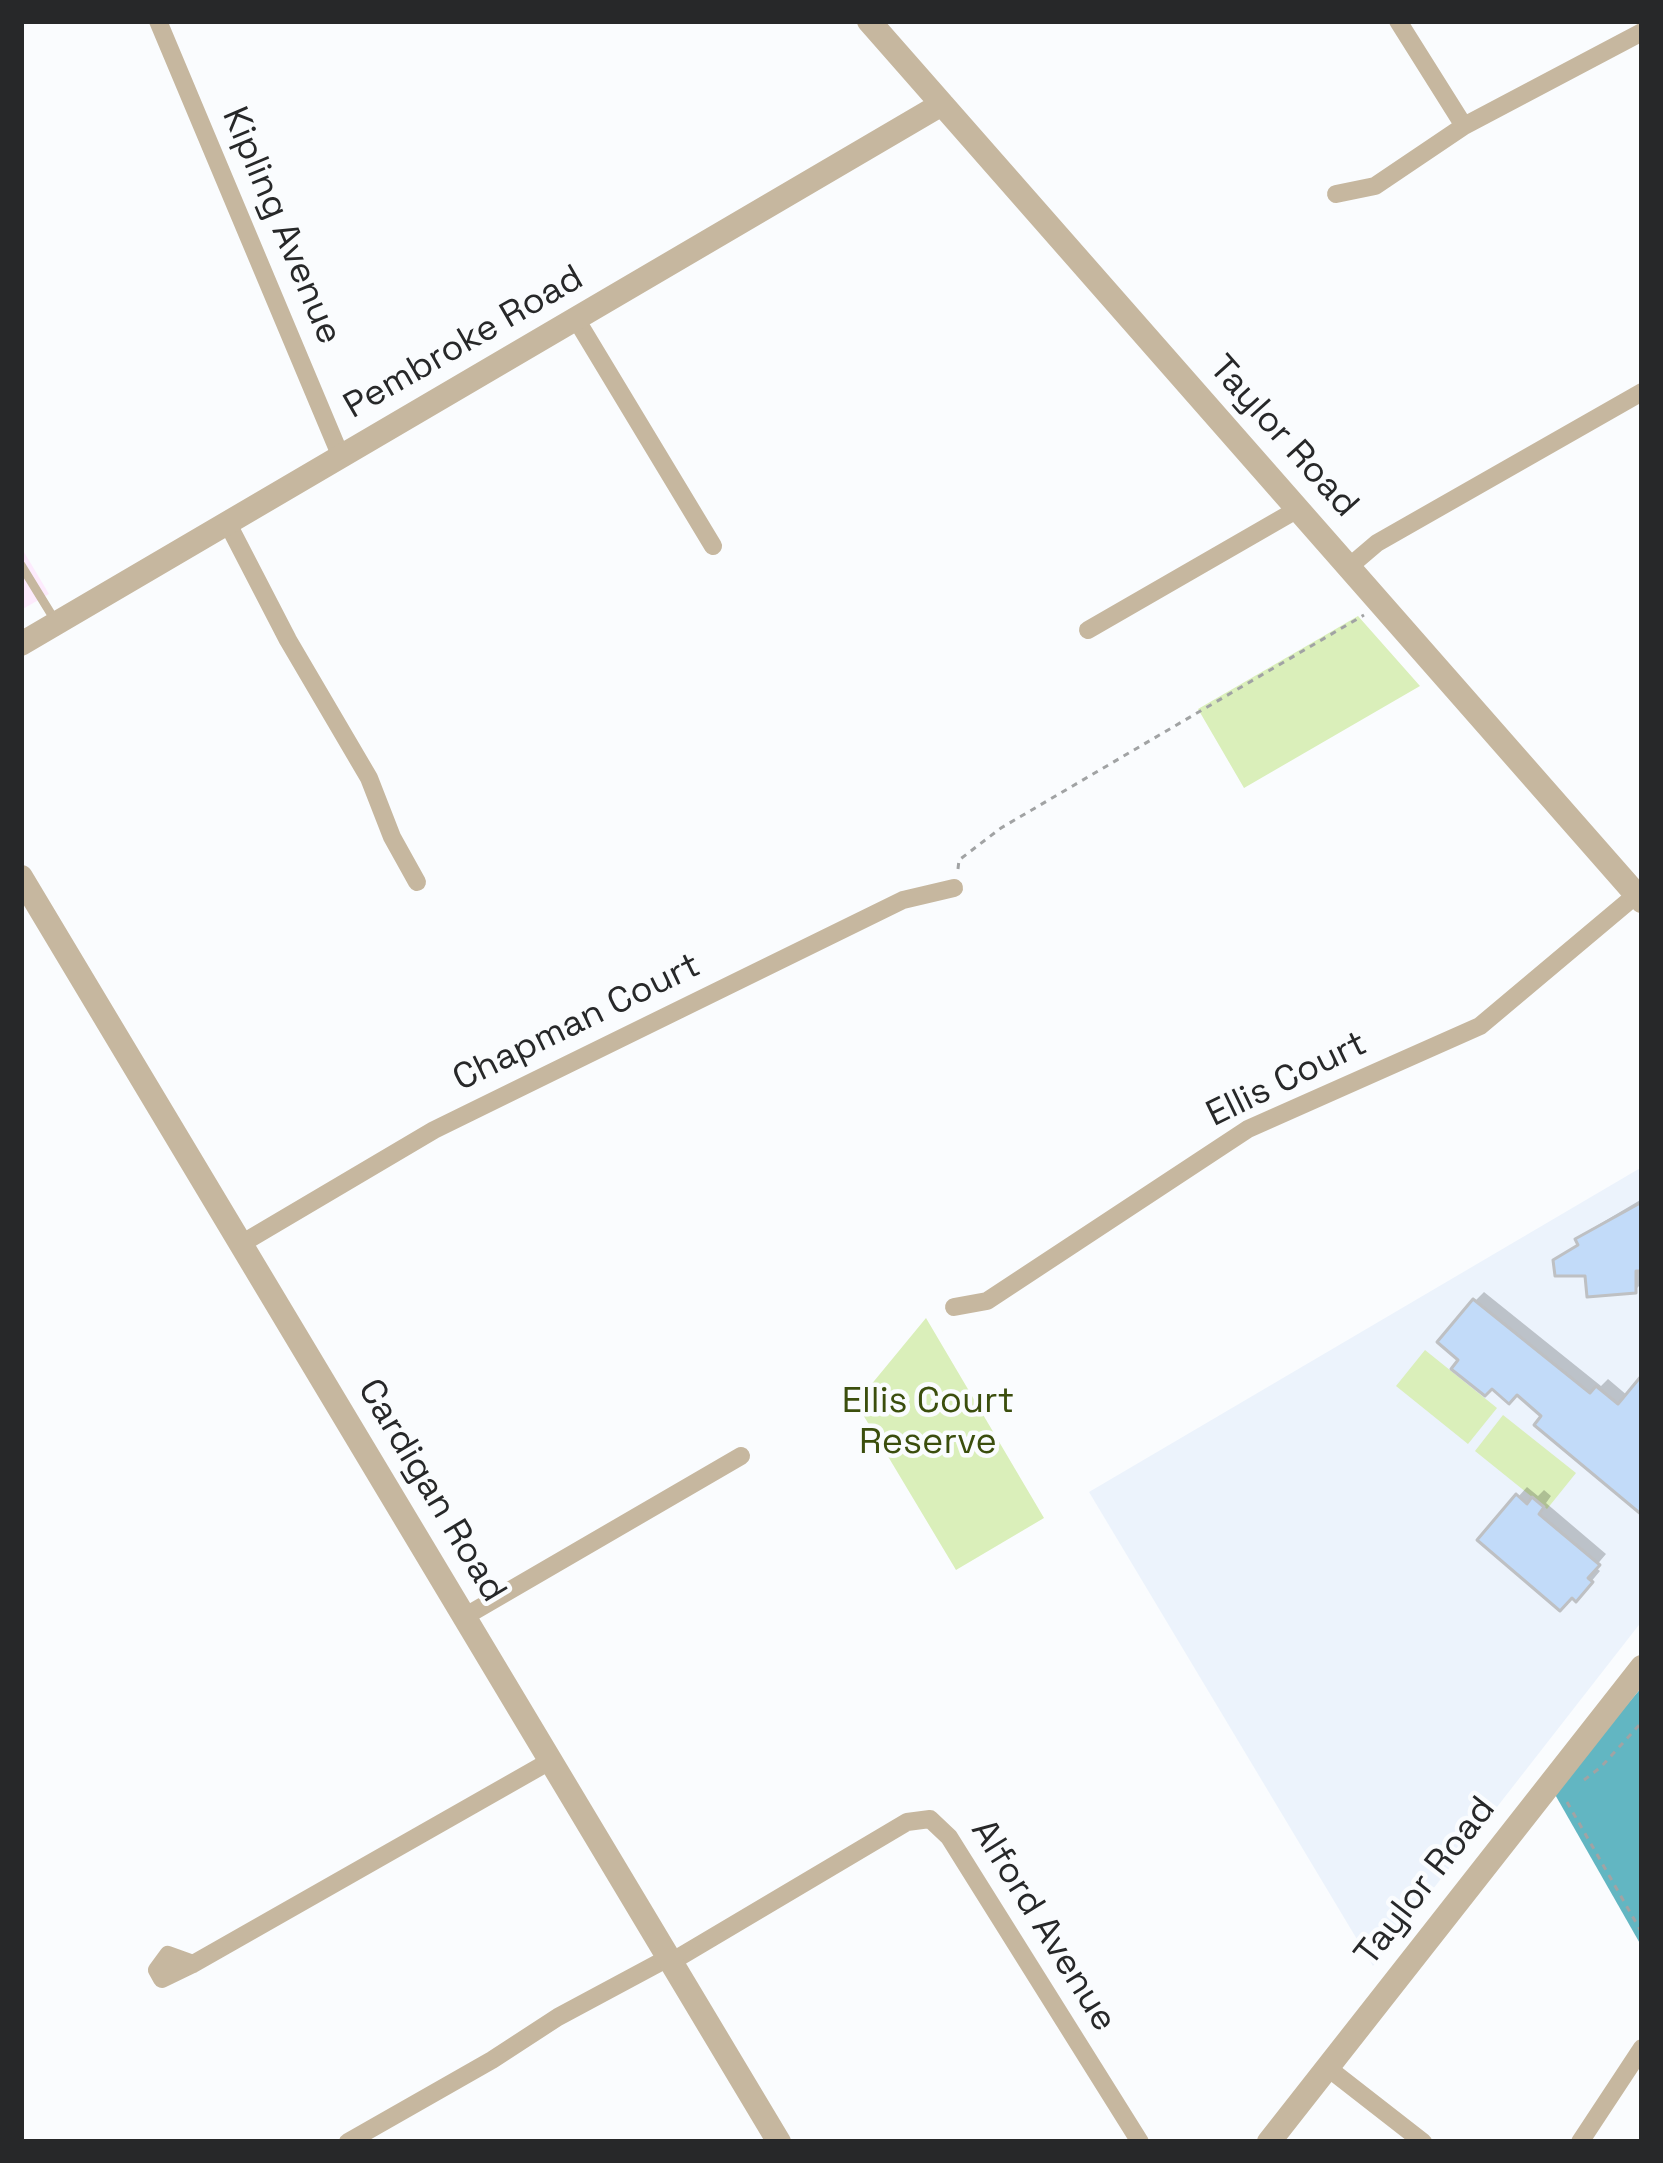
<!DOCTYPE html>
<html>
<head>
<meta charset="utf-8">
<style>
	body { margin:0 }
	#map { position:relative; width:1663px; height:2163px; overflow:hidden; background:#fafcfe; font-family:"Space Grotesk",sans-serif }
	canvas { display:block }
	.frame { position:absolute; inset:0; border:24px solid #272829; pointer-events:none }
</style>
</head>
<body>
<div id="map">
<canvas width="1663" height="2163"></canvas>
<div class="frame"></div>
</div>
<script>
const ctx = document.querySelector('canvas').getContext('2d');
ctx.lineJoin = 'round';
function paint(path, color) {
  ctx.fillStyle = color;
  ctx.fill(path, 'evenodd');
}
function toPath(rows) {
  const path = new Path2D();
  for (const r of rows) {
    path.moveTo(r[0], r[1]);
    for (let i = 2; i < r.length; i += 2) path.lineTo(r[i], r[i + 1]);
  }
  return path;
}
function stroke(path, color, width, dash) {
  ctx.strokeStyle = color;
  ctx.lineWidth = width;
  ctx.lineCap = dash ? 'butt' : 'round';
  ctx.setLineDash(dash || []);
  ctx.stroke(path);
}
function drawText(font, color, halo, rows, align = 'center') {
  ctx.font = font + ' "Space Grotesk",sans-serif';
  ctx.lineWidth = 9;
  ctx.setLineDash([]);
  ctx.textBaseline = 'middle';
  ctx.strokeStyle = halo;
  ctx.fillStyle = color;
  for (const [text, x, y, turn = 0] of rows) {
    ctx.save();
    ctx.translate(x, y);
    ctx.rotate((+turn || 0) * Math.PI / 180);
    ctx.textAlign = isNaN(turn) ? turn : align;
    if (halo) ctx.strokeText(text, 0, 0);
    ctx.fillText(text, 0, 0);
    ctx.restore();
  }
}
paint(toPath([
	[21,547,49,594,21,610]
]), '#fdebfd');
paint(toPath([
	[1642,1167,1642,1621,1373,1966,1089,1492]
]), '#ecf3fc');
paint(toPath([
	[1358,616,1420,686,1244,788,1198,709],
	[926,1318,1044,1518,956,1570,856,1403],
	[1425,1350,1497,1408,1468,1444,1396,1386],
	[1503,1415,1576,1473,1547,1509,1475,1451]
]), '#daefba');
paint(toPath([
	[1642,1687,1642,1947,1553,1791]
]), '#62b6c2');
paint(toPath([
	[1642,1199,1642,1283,1635,1290,1556,1261,1580,1243,1579,1240,1588,1231],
	[1484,1292,1601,1386,1608,1379,1628,1396,1642,1379,1642,1511,1475,1301],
	[1527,1487,1538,1496,1544,1490,1551,1496,1546,1503,1606,1554,1595,1567,1600,1571,1585,1589,1518,1497]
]), '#0003');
const building = toPath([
	[1642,1202,1642,1271,1636,1271,1636,1293,1587,1297,1585,1276,1555,1276,1553,1260,1578,1245,1575,1239,1642,1202],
	[1473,1299,1590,1393,1596,1386,1618,1404,1642,1375,1642,1515,1534,1425,1541,1416,1517,1395,1509,1404,1492,1389,1485,1396,1451,1369,1458,1360,1437,1342,1473,1299],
	[1516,1494,1527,1504,1532,1497,1544,1507,1539,1514,1600,1565,1588,1578,1593,1582,1576,1602,1572,1598,1560,1611,1477,1540,1516,1494]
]);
paint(building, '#c2dbf9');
stroke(building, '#bec0c3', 3);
stroke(toPath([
	[958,869,959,860,1001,828,1364,615],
	[1584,1780,1601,1767,1642,1722],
	[1567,1802,1642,1933]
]), '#a1a3a4', 3, [6, 6]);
stroke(toPath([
	[21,565,56,622]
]), '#c6b79f', 9);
stroke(toPath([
	[158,21,341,457],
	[1398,21,1464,126,1642,32],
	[1336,194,1375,186,1464,126],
	[576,319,713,546],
	[228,524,288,640,369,778,392,837,417,882],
	[1350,566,1377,543,1642,392],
	[1088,630,1298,509],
	[241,1244,434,1130,903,900,954,888],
	[954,1307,987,1301,1248,1129,1480,1026,1636,895],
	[464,1617,741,1456],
	[671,1962,907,1822,930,1819,949,1837,1140,2142],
	[193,1964,168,1955,157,1970,162,1979,193,1964,550,1761],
	[1328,2068,1423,2142],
	[348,2142,492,2060,558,2017,668,1958],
	[1580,2142,1642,2048]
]), '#c6b79f', 18);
stroke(toPath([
	[869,21,1642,901],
	[21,644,942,104],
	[21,877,779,2142],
	[1269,2142,1642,1667]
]), '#c6b79f', 24);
drawText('36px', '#272829', '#fafcfe', [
	["Kipling Avenue",281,226,67],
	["Pembroke Road",464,343,-30],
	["Taylor Road",1283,437,48],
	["Chapman Court",577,1023,-26],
	["Ellis Court",1287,1080,-26],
	["Cardigan Road",431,1491,59],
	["Taylor Road",1426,1882,-52],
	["Alford Avenue",1043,1926,58]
]);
drawText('36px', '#3b4e0d', '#fafcfe', [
	["Ellis Court",928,1402],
	["Reserve",928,1443]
]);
</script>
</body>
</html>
